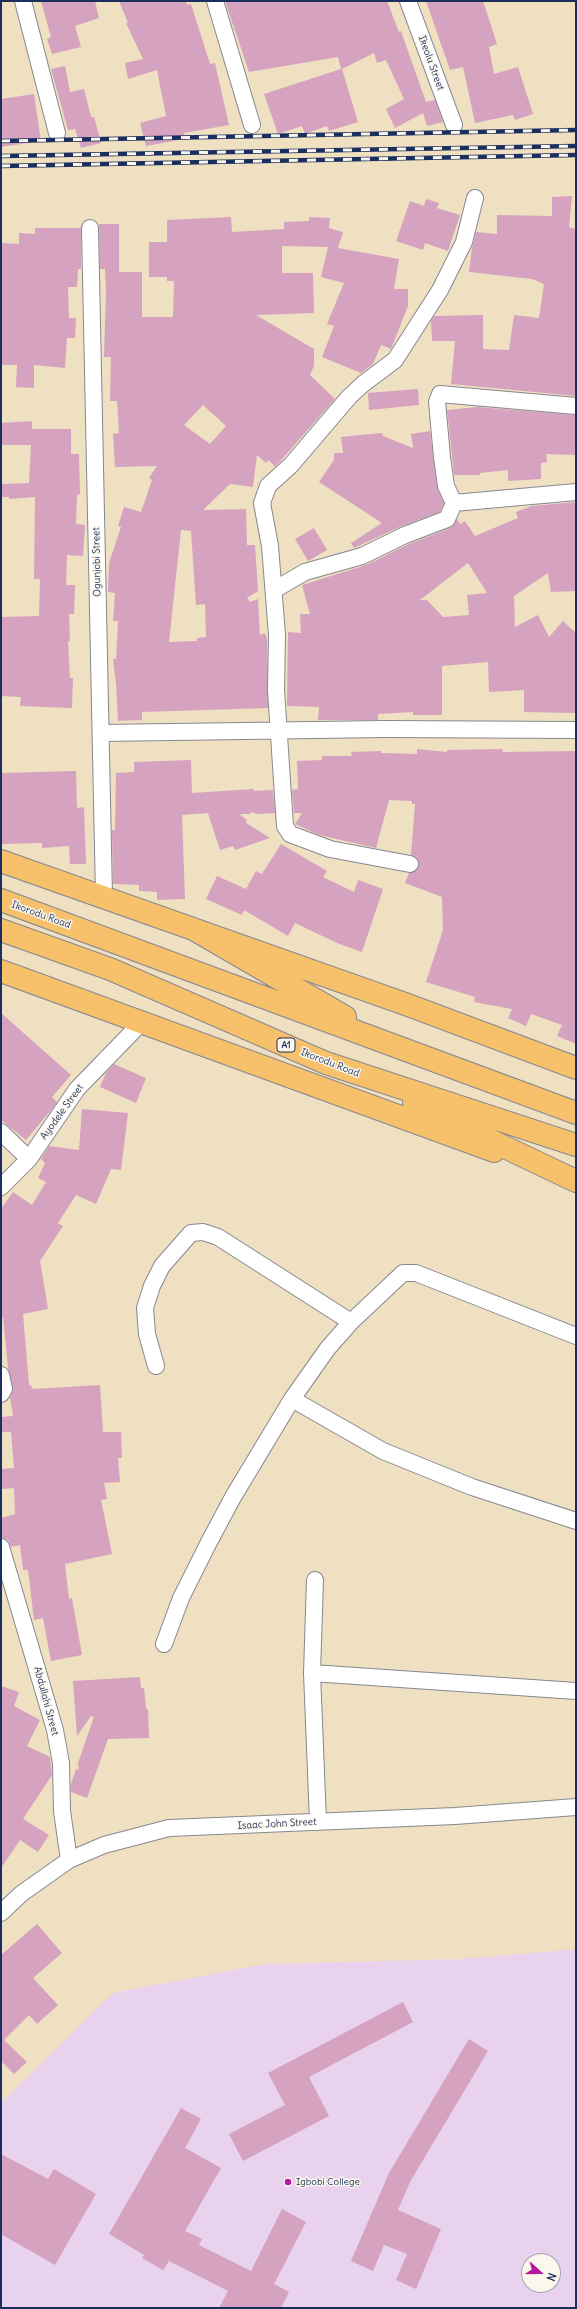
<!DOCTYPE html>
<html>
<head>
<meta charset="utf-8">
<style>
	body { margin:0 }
	#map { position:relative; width:577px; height:2309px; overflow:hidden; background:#efe0c1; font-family:Delius,sans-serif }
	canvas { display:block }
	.frame { position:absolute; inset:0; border:2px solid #1b2f5e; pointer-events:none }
	.north { position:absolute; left:521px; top:2253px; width:40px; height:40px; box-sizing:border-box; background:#fbf7ec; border:1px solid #a1a7b3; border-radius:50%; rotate:111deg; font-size:11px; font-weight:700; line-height:16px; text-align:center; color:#1b2f5e }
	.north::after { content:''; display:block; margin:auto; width:14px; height:18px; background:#b5179e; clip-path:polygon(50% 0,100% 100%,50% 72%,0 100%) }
</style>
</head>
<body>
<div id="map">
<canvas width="577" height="2309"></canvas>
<div class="frame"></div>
<div class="north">N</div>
</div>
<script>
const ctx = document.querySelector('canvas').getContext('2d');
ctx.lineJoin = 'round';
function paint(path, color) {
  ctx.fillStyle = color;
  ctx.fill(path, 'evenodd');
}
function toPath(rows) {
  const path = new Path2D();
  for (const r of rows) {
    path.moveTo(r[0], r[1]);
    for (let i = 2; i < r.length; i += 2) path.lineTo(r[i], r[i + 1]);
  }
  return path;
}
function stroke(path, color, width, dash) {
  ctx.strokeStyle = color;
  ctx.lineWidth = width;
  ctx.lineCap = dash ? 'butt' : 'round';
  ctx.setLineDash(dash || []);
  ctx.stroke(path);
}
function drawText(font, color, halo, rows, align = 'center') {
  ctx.font = font + ' Delius,sans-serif';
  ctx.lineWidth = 3;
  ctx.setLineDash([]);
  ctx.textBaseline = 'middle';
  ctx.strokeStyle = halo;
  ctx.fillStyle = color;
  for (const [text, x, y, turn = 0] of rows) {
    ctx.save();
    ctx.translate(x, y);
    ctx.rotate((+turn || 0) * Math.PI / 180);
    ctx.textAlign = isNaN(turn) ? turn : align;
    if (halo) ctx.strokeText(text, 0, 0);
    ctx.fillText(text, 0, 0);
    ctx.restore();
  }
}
paint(toPath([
	[576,1949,576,2308,1,2308,1,2103,113,1993,265,1964,462,1959],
	[529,2261,553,2261,553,2285,529,2285]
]), '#e9d2ed');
paint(toPath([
	[41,1,95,1,99,18,75,26,81,47,52,54,47,39,51,37],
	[119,1,186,1,187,5,191,4,210,64,215,63,229,125,184,133,185,139,146,146,140,123,166,116,157,70,128,79,125,63,143,59,126,23,128,23],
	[225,1,387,1,399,32,401,31,426,102,435,100,443,122,427,126,423,113,395,128,386,109,404,99,386,60,377,63,374,53,342,69,358,122,329,131,327,126,305,134,302,126,278,134,264,94,341,69,338,57,249,72],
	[426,1,483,1,497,44,489,47,494,74,518,67,533,114,515,120,513,115,475,123,463,67,450,70],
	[65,66,70,92,84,89,91,117,94,117,101,143,81,148,75,129,68,130,51,69],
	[34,94,41,141,1,147,1,99],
	[572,196,569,227,576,229,576,396,451,384,455,341,432,341,431,321,434,316,483,315,483,349,509,350,514,315,539,318,544,284,532,279,469,272,472,248,476,232,497,234,497,215,552,216,552,197],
	[426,199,439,203,437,208,460,215,448,251,425,243,423,250,396,241,410,201,424,206],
	[231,217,232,232,284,229,284,222,309,221,309,217,330,218,329,228,343,232,338,248,399,259,394,289,408,289,408,306,391,349,381,345,373,364,361,373,322,357,334,326,327,324,344,283,321,277,328,247,282,246,282,273,313,273,314,313,256,315,314,349,314,366,310,375,335,399,275,467,269,460,266,463,257,455,253,487,230,484,203,510,246,509,247,545,255,545,258,591,247,598,250,602,258,599,260,635,265,633,267,639,268,708,142,712,142,720,118,721,116,684,113,659,116,659,118,621,113,621,115,593,108,592,109,563,121,527,118,526,124,507,141,512,152,480,149,478,157,466,115,467,113,434,119,433,117,401,110,401,111,357,104,357,106,293,105,269,100,269,99,224,119,224,119,272,142,272,142,317,173,317,174,281,167,281,167,277,149,277,149,242,167,242,167,220],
	[203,405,226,426,210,444,184,425],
	[181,530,191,531,196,605,205,604,206,637,197,638,197,641,169,642],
	[35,228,81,228,81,269,78,269,77,287,68,287,69,318,76,318,75,338,67,338,65,368,34,365,34,388,16,387,17,365,1,365,1,243,19,244,19,233,35,234],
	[418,389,419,405,369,410,368,393],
	[477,407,576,415,576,455,546,454,547,462,541,463,541,479,508,481,508,470,480,473,480,475,454,475,447,410],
	[32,421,32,429,71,429,71,454,79,454,80,494,77,495,76,524,85,525,83,556,67,555,66,585,75,585,74,614,69,614,70,641,68,641,70,678,73,678,72,708,20,706,21,697,1,696,1,617,39,616,40,579,34,579,35,497,9,499,9,497,1,497,1,484,29,483,31,445,1,445,1,423],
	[430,431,437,487,444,503,440,512,402,526,354,548,351,543,382,523,319,482,334,460,334,453,343,453,341,437,382,433,383,436,413,448,411,434],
	[576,502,576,591,551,592,548,573,514,596,515,627,538,615,549,637,563,621,576,633,576,713,524,712,524,690,489,692,488,662,442,666,442,715,413,715,413,712,378,714,378,720,318,720,319,707,287,706,288,632,301,633,300,614,310,614,302,585,366,565,409,544,450,528,457,519,460,524,465,521,475,536,518,518,516,512,532,506],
	[468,563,487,593,467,595,469,615,443,617,427,600,420,600],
	[314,528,327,550,308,561,295,539],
	[417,749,447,752,447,750,502,749,503,752,576,751,576,1044,557,1036,562,1025,531,1014,526,1026,508,1018,512,1009,474,1002,475,997,426,982,443,930,442,897,405,883,409,873,417,870,419,865,416,857,411,855,415,804,412,804,412,801,389,800,376,848,319,835,295,824,302,813,294,813,292,790,298,789,297,761,322,760,322,756,352,756,351,752,381,751,381,753,417,754],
	[191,760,192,793,254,789,254,791,273,790,275,813,257,814,251,812,250,814,239,814,247,820,246,823,270,838,235,850,233,846,220,850,208,813,182,815,185,899,157,900,157,892,139,891,139,885,113,884,112,830,115,830,116,773,134,772,134,762],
	[76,771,77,808,84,807,86,864,70,864,69,846,42,848,42,843,1,844,1,773],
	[281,844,327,871,323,877,354,892,358,880,383,889,362,952,337,943,295,923,288,936,244,910,242,915,206,899,217,876,246,889,256,871,262,874],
	[1,1013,71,1075,52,1097,57,1102,52,1109,26,1140,1,1120],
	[114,1064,146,1078,136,1103,100,1087,106,1073],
	[82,1109,128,1113,121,1170,111,1169,96,1204,76,1195,58,1223,63,1226,40,1261,48,1309,23,1314,29,1385,31,1385,32,1389,100,1385,103,1432,121,1432,122,1458,118,1458,120,1482,104,1483,107,1499,101,1500,112,1554,65,1564,69,1599,72,1598,82,1655,51,1661,43,1618,34,1620,28,1570,23,1570,20,1545,11,1547,8,1540,2,1538,1,1533,1,1518,15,1514,14,1488,1,1489,1,1469,14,1468,11,1432,1,1432,1,1417,13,1416,10,1397,13,1388,8,1368,3,1317,1,1317,1,1209,13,1192,32,1205,46,1182,38,1178,45,1163,41,1159,49,1146,79,1150],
	[140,1677,141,1688,144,1688,146,1709,148,1709,149,1738,108,1739,87,1798,71,1792,71,1784,76,1769,79,1770,78,1763,94,1717,91,1716,77,1736,73,1681],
	[1,1686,19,1692,14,1706,40,1720,27,1746,50,1757,52,1775,23,1819,49,1835,38,1852,20,1840,1,1868],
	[37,1924,62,1953,33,1978,58,2005,37,2024,29,2015,4,2040,27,2062,14,2074,1,2061,1,1955],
	[403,2002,413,2022,309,2077,329,2116,243,2161,229,2134,285,2105,268,2073],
	[469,2039,488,2051,410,2182,398,2210,441,2229,416,2289,396,2280,407,2254,384,2245,373,2271,351,2261,389,2173],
	[181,2108,201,2119,185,2148,221,2168,185,2231,202,2239,199,2245,251,2271,282,2209,306,2222,274,2284,289,2292,281,2308,219,2308,228,2291,169,2261,163,2270,142,2258,144,2255,109,2234],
	[1,2154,48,2179,54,2169,96,2194,55,2265,1,2234]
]), '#d5a2c0');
const minor = toPath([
	[23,1,57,133],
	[215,1,252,125],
	[408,1,454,125],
	[90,228,104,896],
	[454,503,446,486,442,457,437,402,440,394,576,406],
	[454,503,576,492],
	[274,590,305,572,362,556,405,535,447,519,454,503],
	[101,733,385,729,576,730],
	[410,864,330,849,290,834,285,826,276,690,277,635,270,546,262,503,268,486,291,465,349,397,363,384,395,360,440,290,464,242,475,198],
	[1,1132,29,1159],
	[1,1187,29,1159,77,1089,143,1021],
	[156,1366,147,1334,145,1308,152,1286,162,1266,191,1233,203,1232,218,1237,351,1322],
	[1,1375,4,1389,1,1394],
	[292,1399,383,1451,472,1487,576,1521],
	[1,1547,55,1730,61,1763,62,1811,69,1860],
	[315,1580,312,1673,318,1822],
	[164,1644,181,1598,208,1544,233,1497,292,1399,328,1348,351,1322,403,1273,416,1273,576,1336],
	[312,1673,576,1691],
	[1,1913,21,1894,69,1860,104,1845,169,1828,455,1816,576,1807]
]);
const primary = toPath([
	[1,861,408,1005,576,1068],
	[1,971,494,1151]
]);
const motorway = toPath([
	[1,900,576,1113],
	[1,930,110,969,326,1063,576,1145],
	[197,931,345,1017],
	[414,1104,576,1181]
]);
stroke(minor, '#858890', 18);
stroke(primary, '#858890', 24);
stroke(motorway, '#858890', 24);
stroke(minor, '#fff', 16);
stroke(primary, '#f7c06b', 22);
stroke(motorway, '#f7c06b', 22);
const rail = toPath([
	[1,141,576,130],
	[1,156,576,146],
	[1,166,576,155]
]);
stroke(rail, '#1b2f5e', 4.5);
stroke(rail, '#fbf7ec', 3, [9]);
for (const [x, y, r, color] of [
	[288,2182,4,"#b5179e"]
]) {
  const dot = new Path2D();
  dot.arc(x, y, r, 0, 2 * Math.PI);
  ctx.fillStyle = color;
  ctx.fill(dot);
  stroke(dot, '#fbf7ec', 1.5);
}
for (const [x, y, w] of [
	[286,1045,18]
]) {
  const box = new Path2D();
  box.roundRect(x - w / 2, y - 7, w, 14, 3);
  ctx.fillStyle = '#fbf7ec';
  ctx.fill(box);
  stroke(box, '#1b2f5e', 1);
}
drawText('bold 9px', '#1b2f5e', null, [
	["A1",286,1045]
]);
drawText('10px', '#1b2f5e', '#fbf7ec', [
	["Ikeolu Street",431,63,70],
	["Ogunjobi Street",97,562,-91],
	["Ikorodu Road",41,915,20],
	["Ikorodu Road",330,1063,21],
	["Ayodele Street",62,1112,-54],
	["Abdullahi Street",46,1701,75],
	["Isaac John Street",277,1824,-3]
]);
drawText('10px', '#1b2f5e', '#fbf7ec', [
	["Igbobi College",296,2182]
], 'left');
</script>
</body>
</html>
